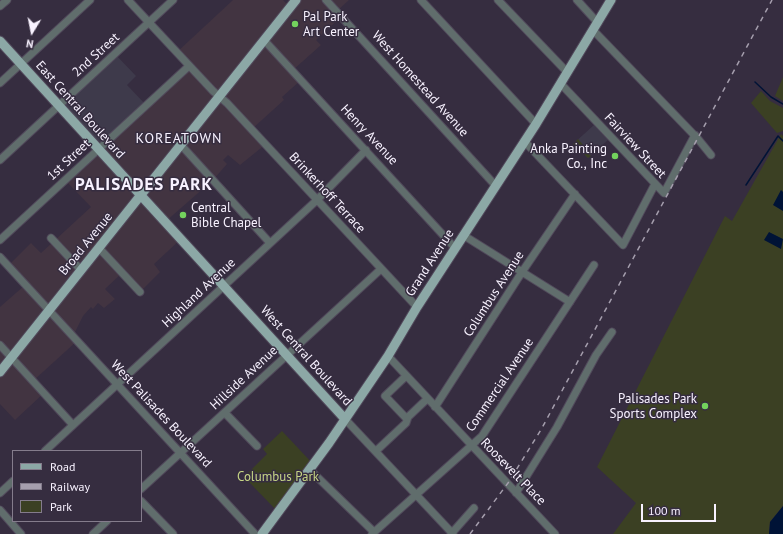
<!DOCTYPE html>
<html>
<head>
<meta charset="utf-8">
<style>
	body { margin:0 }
	#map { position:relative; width:783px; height:534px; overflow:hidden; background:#362d40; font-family:"PT Sans",sans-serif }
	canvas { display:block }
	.legend { position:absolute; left:12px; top:450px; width:130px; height:72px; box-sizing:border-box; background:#362d40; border:1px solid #847c8c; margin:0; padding:5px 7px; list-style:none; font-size:12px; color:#f8f2ff }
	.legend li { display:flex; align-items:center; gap:8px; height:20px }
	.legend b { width:20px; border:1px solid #847c8c }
	.north { position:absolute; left:12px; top:12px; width:40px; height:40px; -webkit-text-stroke:3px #362d40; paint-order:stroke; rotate:190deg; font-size:11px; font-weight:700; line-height:16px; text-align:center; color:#f8f2ff }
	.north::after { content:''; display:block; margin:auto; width:14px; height:18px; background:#f8f2ff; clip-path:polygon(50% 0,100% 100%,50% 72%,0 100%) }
	.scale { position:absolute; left:641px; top:504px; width:75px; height:18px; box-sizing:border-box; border:2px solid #f8f2ff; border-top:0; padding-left:5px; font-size:12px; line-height:14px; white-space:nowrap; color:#f8f2ff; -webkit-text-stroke:3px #362d40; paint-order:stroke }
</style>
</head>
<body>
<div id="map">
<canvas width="783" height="534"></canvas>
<ul class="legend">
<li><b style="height:5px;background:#8ca8a6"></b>Road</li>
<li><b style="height:5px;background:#a59ead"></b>Railway</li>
<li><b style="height:11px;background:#3b4023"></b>Park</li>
</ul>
<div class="north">N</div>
<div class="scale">100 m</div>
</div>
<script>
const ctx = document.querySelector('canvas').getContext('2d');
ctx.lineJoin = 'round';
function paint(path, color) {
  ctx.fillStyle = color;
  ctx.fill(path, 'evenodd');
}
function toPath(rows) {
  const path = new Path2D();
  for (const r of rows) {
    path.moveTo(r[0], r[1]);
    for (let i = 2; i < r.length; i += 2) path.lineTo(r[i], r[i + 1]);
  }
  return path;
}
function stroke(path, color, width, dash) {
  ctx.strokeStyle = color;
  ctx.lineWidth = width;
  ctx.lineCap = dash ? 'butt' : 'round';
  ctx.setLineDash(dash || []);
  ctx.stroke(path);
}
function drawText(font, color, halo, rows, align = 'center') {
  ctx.font = font + ' "PT Sans",sans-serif';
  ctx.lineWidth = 3;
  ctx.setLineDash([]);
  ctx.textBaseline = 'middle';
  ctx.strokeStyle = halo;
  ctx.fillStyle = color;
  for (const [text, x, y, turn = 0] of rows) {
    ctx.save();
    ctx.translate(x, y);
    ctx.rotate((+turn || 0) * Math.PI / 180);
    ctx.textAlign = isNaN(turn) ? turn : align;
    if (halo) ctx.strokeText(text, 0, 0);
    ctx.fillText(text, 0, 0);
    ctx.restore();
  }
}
paint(toPath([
	[233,0,283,0,290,7,296,0,349,0,337,11,342,16,316,40,321,45,293,70,301,80,282,97,284,100,252,129,266,144,240,165,228,155,223,160,227,164,213,180,165,222,181,239,154,264,160,272,140,292,122,273,105,289,115,299,104,308,98,303,93,309,91,307,83,316,73,336,77,341,33,381,44,393,15,420,0,404,0,307,25,285,8,266,31,243,41,253,91,207,65,180,189,66,177,52]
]), '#423441');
paint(toPath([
	[115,54,136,76,127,85,146,105,98,149,58,106],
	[594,125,608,140,588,158,573,144]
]), '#3e3a4b');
paint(toPath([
	[783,77,783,101,775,96],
	[761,91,770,101,783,108,783,131,777,133,751,103],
	[781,134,783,136,783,506,770,522,769,534,613,534,636,503,597,467,725,216,732,221],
	[578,139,585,147,584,148,592,142,584,149,591,156,588,158,573,144],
	[282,431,314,465,279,513,249,482,245,476,267,454,263,449]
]), '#3b4023');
paint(toPath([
	[781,190,783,192,783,211,773,205],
	[769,232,783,239,781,249,764,240],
	[783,506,783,534,769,534,770,522]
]), '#001336');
stroke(toPath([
	[755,82,771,97,783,104],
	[746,185,778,136,783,141]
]), '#001336', 1.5);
const minor = toPath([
	[128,0,213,91,227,103,417,307],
	[326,0,495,185],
	[421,0,536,124],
	[498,0,567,72],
	[577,0,598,23],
	[0,6,7,0],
	[593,30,698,139,711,155],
	[264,40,455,248],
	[0,83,90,0],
	[561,84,664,193,695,135],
	[524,141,623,245,655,184],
	[181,145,270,243],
	[0,160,173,0],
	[463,235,570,302],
	[51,238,81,270],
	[0,240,189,66],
	[99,248,140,292],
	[0,257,255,534],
	[0,345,73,425],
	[388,356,555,534],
	[406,376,385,396,407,419],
	[435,407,522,272,575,194],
	[225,413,257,446],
	[345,419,453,534],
	[45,451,317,200,366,150],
	[376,451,406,423,408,417,427,399],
	[310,470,374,532],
	[141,489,381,269],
	[0,493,13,481],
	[516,493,557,427,596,355,612,332],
	[141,501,173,534],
	[0,510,21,534],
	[93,534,107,521],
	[372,534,482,436,594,265],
	[451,534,474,508]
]);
const major = toPath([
	[0,41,345,419],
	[0,372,296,0],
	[262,534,329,443,388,356,417,307,536,124,611,0]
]);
stroke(minor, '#51495b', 9);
stroke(major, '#51495b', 11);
stroke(minor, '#606d6c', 7);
stroke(major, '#8ca8a6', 9);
stroke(toPath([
	[470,534,508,483,542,428,772,0]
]), '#a59ead', 1.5, [5, 5]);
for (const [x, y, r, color] of [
	[295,24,4,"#73d25d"],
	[615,156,4,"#73d25d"],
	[183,215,4,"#73d25d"],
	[705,406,4,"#73d25d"]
]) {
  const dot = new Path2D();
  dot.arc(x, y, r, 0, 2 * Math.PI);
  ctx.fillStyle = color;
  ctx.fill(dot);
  stroke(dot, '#362d40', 1.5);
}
drawText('13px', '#f8f2ff', '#362d40', [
	["Pal Park",303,17],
	["Art Center",303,32],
	["Anka Painting",607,149,"right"],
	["Co., Inc",607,164,"right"],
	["Central",191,208],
	["Bible Chapel",191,223],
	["Palisades Park",697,399,"right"],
	["Sports Complex",697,414,"right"]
], 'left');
drawText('13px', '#f8f2ff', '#362d40', [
	["2nd Street",96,55,-42],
	["West Homestead Avenue",420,84,48],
	["East Central Boulevard",80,110,48],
	["Henry Avenue",369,135,47],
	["Fairview Street",635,146,47],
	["1st Street",69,160,-43],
	["Brinkerhoff Terrace",327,193,47],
	["Broad Avenue",86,244,-51],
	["Grand Avenue",430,263,-57],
	["Highland Avenue",199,293,-43],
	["Columbus Avenue",494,294,-57],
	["West Central Boulevard",306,356,48],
	["Hillside Avenue",244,378,-43],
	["Commercial Avenue",500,385,-56],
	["West Palisades Boulevard",161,414,47],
	["Roosevelt Place",513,472,46]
]);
drawText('13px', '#c7d685', '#362d40', [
	["Columbus Park",278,477]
]);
ctx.letterSpacing = '1px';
drawText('14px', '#f8f2ff', '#362d40', [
	["KOREATOWN",179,139]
]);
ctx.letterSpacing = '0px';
ctx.letterSpacing = '1px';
drawText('bold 17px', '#f8f2ff', '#362d40', [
	["PALISADES PARK",144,185]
]);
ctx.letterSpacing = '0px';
</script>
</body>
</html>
